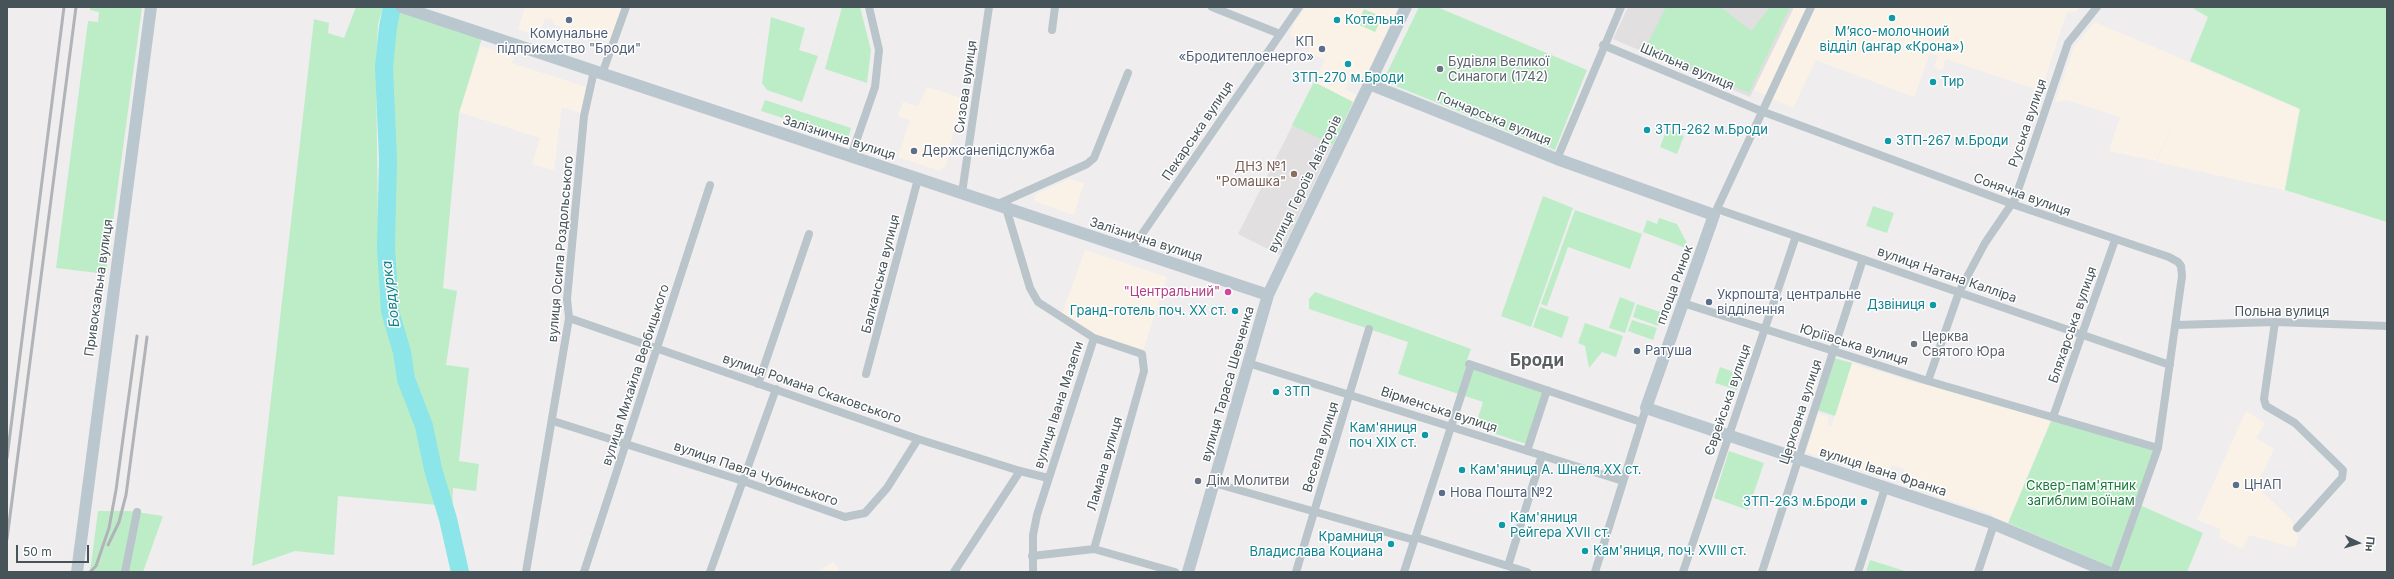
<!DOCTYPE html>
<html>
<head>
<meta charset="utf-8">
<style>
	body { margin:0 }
	#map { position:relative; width:2394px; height:579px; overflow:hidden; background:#f0edee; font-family:Inter,sans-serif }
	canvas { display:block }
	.frame { position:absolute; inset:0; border:8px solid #46545a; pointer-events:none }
	.north { position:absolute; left:2338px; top:523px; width:40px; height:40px; -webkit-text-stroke:3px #fff; paint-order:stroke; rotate:95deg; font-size:11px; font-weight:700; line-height:16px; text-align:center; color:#46545a }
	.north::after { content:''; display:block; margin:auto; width:14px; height:18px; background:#46545a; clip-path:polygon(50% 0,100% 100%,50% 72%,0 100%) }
	.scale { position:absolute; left:16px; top:545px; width:73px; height:18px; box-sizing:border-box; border:2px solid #46545a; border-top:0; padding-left:5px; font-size:12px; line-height:14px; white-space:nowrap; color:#46545a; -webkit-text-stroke:3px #fff; paint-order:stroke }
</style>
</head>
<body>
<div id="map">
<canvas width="2394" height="579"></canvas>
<div class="frame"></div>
<div class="north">Пн</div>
<div class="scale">50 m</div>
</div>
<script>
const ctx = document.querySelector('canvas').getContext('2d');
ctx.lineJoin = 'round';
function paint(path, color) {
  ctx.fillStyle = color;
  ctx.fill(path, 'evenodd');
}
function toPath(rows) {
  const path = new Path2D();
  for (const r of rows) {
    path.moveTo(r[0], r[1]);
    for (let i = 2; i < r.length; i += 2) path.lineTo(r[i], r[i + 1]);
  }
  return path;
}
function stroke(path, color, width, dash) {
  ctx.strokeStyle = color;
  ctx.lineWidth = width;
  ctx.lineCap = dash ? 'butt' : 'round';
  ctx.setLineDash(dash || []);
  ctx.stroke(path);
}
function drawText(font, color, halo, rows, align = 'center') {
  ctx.font = font + ' Inter,sans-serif';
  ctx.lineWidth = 3;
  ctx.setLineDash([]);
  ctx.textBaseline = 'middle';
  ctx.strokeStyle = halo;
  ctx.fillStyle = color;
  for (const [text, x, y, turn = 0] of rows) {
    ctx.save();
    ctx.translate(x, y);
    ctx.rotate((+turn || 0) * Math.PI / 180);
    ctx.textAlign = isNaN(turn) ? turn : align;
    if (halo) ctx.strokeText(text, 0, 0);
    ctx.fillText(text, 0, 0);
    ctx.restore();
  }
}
paint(toPath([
	[525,7,622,7,609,42,555,25,552,20,545,18,539,36,518,29],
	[1306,7,1398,7,1365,78,1358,75,1355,80,1350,78,1345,89,1356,95,1353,102,1314,82,1325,60,1309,52,1311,46,1290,36,1294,23],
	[1794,7,2079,7,2075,12,2067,11,2041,91,1946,59,1942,70,1934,67,1938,56,1930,53,1914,97,1816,60,1793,108,1754,90],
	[2095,22,2299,109,2284,190,2157,162,2176,118,2156,161,2109,151,2120,117,2067,100,2055,102,2074,47],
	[481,46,514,57,512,63,586,87,581,113,562,107,554,170,532,164,540,138,459,112],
	[927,87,961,98,946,165,939,171,898,157,910,120,898,116,903,102,918,107],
	[1070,179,1084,183,1074,215,1034,201,1036,194],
	[1085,250,1167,277,1142,354,1094,338,1061,317],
	[1852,363,1919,384,1927,383,2051,419,2008,523,1991,516,1992,514,1900,484,1905,469,1892,465,1887,479,1806,452,1818,414,1829,417,1827,425,1831,427],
	[2246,411,2265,423,2256,438,2274,449,2256,486,2292,520,2298,537,2295,548,2249,535,2242,549,2219,537,2221,529,2197,520],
	[833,562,841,572,816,572]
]), '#fbf2e7');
paint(toPath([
	[1628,7,1794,7,1750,97,1613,39],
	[1314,82,1353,102,1280,255,1238,234]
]), '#e1dfdf');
paint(toPath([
	[90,7,142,7,106,274,56,268,88,21,98,22,99,12,90,10],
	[356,7,383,7,378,24,376,66,378,224,382,312,395,354,402,392,422,441,437,505,338,496,334,555,295,551,252,566,314,19,329,23,328,33,344,38],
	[385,7,482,38,459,113,443,288,457,291,446,365,469,368,459,461,479,464,476,491,453,488,452,518,466,572,457,572,423,441,404,391,399,364,384,311,381,267,378,66,381,24],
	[842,7,860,7,871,50,867,83,825,69],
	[1419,7,1437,7,1587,70,1555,150,1383,81],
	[1666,7,1721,7,1751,31,1770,7,1790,7,1749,93,1645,49],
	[2195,7,2387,7,2387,222,2285,190,2300,109,2190,61,2208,17,2194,9],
	[1364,9,1382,17,1375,32,1357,24],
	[771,17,805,28,799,50,818,56,802,102,767,90,762,83],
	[1314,82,1353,102,1333,145,1292,125],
	[765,100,851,128,848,139,761,111],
	[1667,129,1684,136,1677,154,1660,147],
	[1543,196,1573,208,1531,327,1501,316],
	[1873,206,1894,213,1887,233,1866,226],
	[1575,210,1642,234,1630,269,1568,247,1547,306,1541,304],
	[1659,218,1677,224,1687,243,1686,248,1643,232,1647,220,1657,224],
	[1315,292,1471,349,1466,363,1547,390,1529,445,1475,427,1483,402,1398,374,1408,342,1309,309,1309,299],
	[1620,297,1635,303,1625,333,1609,328],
	[1637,304,1663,313,1658,326,1633,317],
	[1540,307,1569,317,1562,338,1533,327],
	[1632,320,1657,328,1653,340,1628,331],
	[1585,323,1623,336,1616,357,1602,352,1589,368,1585,346,1578,343],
	[1834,358,1852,363,1835,416,1817,410],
	[1720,367,1742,375,1737,390,1715,383],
	[2052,419,2154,450,2135,503,2203,533,2187,572,2123,572,2008,523],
	[1729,451,1764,463,1748,510,1714,498],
	[98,511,130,511,163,516,143,572,90,572],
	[1870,560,1908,572,1866,572]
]), '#bdedc7');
stroke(toPath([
	[392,7,388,27,384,67,388,159,386,248,390,311,402,352,406,379,424,426,433,469,448,519,460,572]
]), '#8be5e9', 18);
stroke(toPath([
	[1212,7,1280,34],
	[1052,30,1055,7],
	[1603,45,1761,111,2018,206,2169,257,2178,262,2181,266,2182,276,2158,448,2114,572],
	[602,74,626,7],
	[851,156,875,87,879,50,869,7],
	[1557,159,1621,7],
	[962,193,989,7],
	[996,205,1087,164,1094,158,1128,73],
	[1006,208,1030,288,1038,302,1094,338,1037,515,1033,535,1033,572],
	[1717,209,2170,365],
	[1715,213,1811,7],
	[1131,250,1299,7],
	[1683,303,1928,381,2158,448],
	[569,318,918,439,1020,471,1048,478],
	[2275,322,2264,399,2266,406,2295,423,2343,470,2342,478,2297,528],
	[2176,325,2275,322,2387,326],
	[1094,338,1142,354,1144,371,1094,549,1175,572],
	[1248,363,1623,481],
	[1469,364,1641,422],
	[866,374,918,179],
	[1928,381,1959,292,1985,243,2015,199,2068,43,2097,7],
	[758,384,809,234],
	[2053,417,2115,240],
	[553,421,743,481,845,517,865,513,887,488,918,439],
	[1527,451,1547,390],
	[1214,483,1414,540],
	[1415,537,1527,572],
	[1032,556,1094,549],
	[1508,566,1542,455],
	[125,572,137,512],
	[526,572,569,318,567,299,584,116,594,71],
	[584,572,710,185],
	[710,572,776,389],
	[954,572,1020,471],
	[1296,572,1369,329],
	[1404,572,1471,365],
	[1595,572,1646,408],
	[1683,572,1796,236],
	[1762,572,1863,259],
	[1858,572,1885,488],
	[1978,572,1994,524]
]), '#b9c5ca', 8);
stroke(toPath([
	[402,7,1268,295],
	[1369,84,1557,159,1714,215,1646,408,1989,522,2108,572],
	[77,572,151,7],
	[1188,572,1268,295,1406,7]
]), '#bac7cf', 12);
stroke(toPath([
	[7,458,64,7],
	[7,539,76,7],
	[108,545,119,522,126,495,147,337],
	[90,572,96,566,109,528,116,490,137,336]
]), '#b0b4b8', 3);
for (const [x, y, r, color] of [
	[1892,18,4,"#0f9aa8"],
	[569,20,4,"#5c6f8a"],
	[1337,20,4,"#0f9aa8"],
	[1322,49,4,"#5c6f8a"],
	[1348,64,4,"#0f9aa8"],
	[1440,69,4,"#6b7280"],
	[1933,82,4,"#0f9aa8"],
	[1647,130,4,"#0f9aa8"],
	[1888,141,4,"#0f9aa8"],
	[914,151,4,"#5c6f8a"],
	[1294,174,4,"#8d6e63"],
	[1228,292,4,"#d1479c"],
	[1709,302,4,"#5c6f8a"],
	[1933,305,4,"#0f9aa8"],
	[1235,311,4,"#0f9aa8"],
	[1914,344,4,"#6b7280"],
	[1637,351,4,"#5c6f8a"],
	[1276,392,4,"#0f9aa8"],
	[1425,435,4,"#0f9aa8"],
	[1462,470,4,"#0f9aa8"],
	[1198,481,4,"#6b7280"],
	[2236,485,4,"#5c6f8a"],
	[1442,493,4,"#5c6f8a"],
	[1864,502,4,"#0f9aa8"],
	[1502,525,4,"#0f9aa8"],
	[1391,544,4,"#0f9aa8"],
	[1585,551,4,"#0f9aa8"]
]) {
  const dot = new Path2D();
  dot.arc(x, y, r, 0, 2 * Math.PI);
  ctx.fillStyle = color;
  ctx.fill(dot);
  stroke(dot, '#fff', 1.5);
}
drawText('13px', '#0d838f', '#fff', [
	["Котельня",1345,20],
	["М’ясо-молочноий",1892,32,"center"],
	["відділ (ангар «Крона»)",1892,47,"center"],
	["ЗТП-270 м.Броди",1348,78,"center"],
	["Тир",1941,82],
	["ЗТП-262 м.Броди",1655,130],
	["ЗТП-267 м.Броди",1896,141],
	["Дзвіниця",1925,305,"right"],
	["Гранд-готель поч. XX ст.",1227,311,"right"],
	["ЗТП",1284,392],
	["Кам'яниця",1417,428,"right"],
	["поч XIX ст.",1417,443,"right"],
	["Кам'яниця А. Шнеля XX cт.",1470,470],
	["ЗТП-263 м.Броди",1856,502,"right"],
	["Кам'яниця",1510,518],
	["Рейгера XVII ст.",1510,533],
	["Крамниця",1383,537,"right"],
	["Владислава Коциана",1383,552,"right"],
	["Кам'яниця, поч. XVIII ст.",1593,551]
], 'left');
drawText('13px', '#4e5e75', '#fff', [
	["Комунальне",569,34,"center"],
	["підприємство \"Броди\"",569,49,"center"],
	["КП",1314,42,"right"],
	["«Бродитеплоенерго»",1314,57,"right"],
	["Держсанепідслужба",922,151],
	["Укрпошта, центральне",1717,295],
	["відділення",1717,310],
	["Ратуша",1645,351],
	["ЦНАП",2244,485],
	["Нова Пошта №2",1450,493]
], 'left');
drawText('13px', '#5b616d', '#fff', [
	["Будівля Великої",1448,62],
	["Синагоги (1742)",1448,77],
	["Церква",1922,337],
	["Святого Юра",1922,352],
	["Дім Молитви",1206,481]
], 'left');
drawText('13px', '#46545a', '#fff', [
	["Шкільна вулиця",1687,67,23],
	["Сизова вулиця",966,87,-82],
	["Гончарська вулиця",1494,119,22],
	["Руська вулиця",2028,123,-71],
	["Пекарська вулиця",1198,131,-56],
	["Залізнична вулиця",839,138,18],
	["вулиця Героїв Авіаторів",1305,184,-64],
	["Сонячна вулиця",2022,195,20],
	["Залізнична вулиця",1146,240,18],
	["вулиця Осипа Роздольського",561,249,-85],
	["Балканська вулиця",881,274,-76],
	["вулиця Натана Калліра",1947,275,19],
	["площа Ринок",1675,285,-70],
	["Привокзальна вулиця",99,288,-82],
	["Польна вулиця",2282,312],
	["Бляхарська вулиця",2073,325,-71],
	["Юріївська вулиця",1854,345,17],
	["вулиця Михайла Вербицького",636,375,-72],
	["вулиця Тараса Шевченка",1228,384,-74],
	["вулиця Романа Скаковського",812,389,19],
	["Єврейська вулиця",1728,400,-71],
	["вулиця Івана Мазепи",1059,405,-72],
	["Вірменська вулиця",1439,410,18],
	["Церковна вулиця",1801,412,-72],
	["Весела вулиця",1321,447,-73],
	["Ламана вулиця",1105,464,-74],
	["вулиця Івана Франка",1883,472,18],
	["вулиця Павла Чубинського",756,474,19]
]);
drawText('13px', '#785e54', '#fff', [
	["ДНЗ №1",1286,167],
	["\"Ромашка\"",1286,182]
], 'right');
drawText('13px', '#b23c85', '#fff', [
	["\"Центральний\"",1220,292]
], 'right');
drawText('13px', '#19793a', '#fff', [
	["Сквер-пам'ятник",2081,486],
	["загиблим воїнам",2081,501]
]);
drawText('italic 14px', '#118086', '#fff', [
	["Бовдурка",391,294,-97]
]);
drawText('bold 17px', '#5a5f62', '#fff', [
	["Броди",1537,361]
]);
</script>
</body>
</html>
